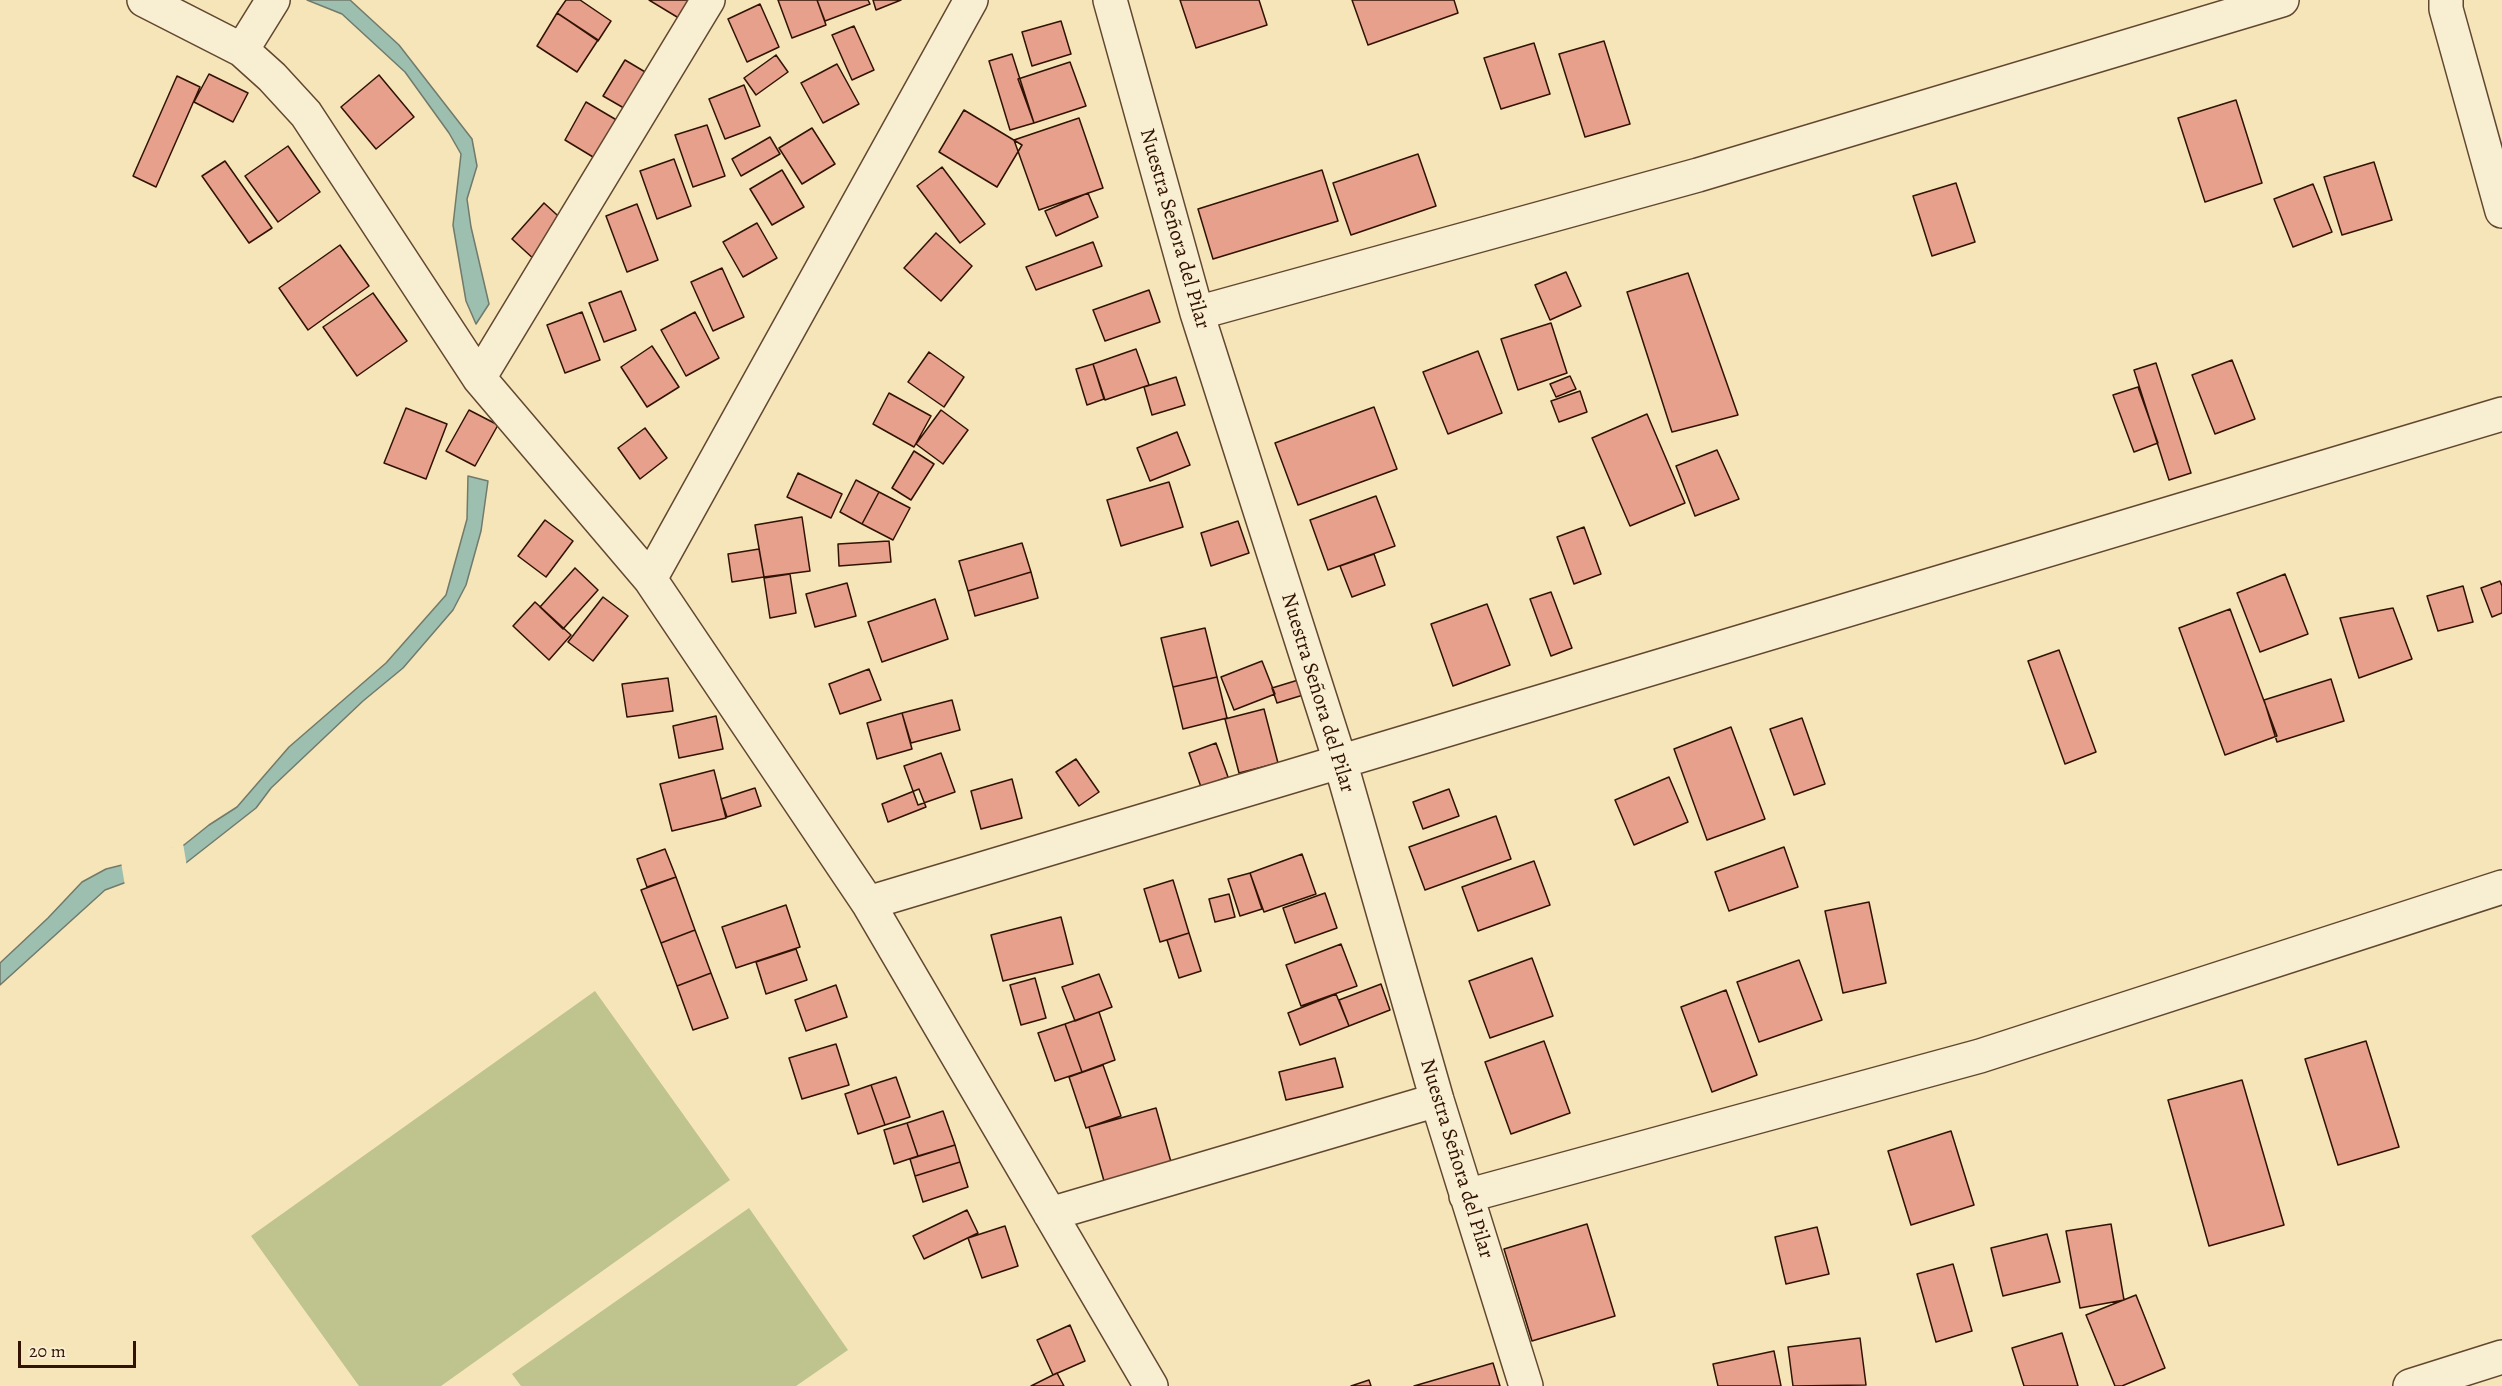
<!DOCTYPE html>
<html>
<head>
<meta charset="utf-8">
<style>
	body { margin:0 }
	#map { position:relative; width:2502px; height:1386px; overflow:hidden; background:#f5e5b8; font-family:Alegreya,serif }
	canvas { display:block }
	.scale { position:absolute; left:18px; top:1341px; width:118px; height:27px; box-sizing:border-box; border:3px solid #311203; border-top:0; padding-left:8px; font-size:18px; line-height:21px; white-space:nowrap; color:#311203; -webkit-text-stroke:4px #f8eed1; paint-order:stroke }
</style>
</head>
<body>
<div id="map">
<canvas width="2502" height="1386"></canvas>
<div class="scale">20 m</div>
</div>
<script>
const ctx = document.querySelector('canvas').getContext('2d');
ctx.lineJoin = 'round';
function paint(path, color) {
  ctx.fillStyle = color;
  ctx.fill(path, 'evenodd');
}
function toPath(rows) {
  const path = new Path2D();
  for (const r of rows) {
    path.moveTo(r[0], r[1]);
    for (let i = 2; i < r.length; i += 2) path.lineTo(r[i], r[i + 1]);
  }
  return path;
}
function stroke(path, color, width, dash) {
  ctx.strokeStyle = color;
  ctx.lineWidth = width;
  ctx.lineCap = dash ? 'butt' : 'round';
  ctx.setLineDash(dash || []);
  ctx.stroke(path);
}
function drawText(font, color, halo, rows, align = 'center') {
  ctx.font = font + ' Alegreya,serif';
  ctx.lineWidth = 4.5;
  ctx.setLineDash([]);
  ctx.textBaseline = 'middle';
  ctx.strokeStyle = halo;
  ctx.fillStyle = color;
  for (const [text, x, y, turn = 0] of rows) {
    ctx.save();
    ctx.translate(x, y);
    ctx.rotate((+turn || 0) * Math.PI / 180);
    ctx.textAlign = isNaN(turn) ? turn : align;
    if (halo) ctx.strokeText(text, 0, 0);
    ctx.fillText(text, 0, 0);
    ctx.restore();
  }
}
paint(toPath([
	[595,991,730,1180,441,1386,359,1386,251,1236],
	[749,1208,848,1350,796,1386,521,1386,512,1374]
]), '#bfc38d');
const water = toPath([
	[307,0,350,0,399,45,472,139,477,166,467,199,471,227,489,304,476,324,466,301,453,225,461,154,449,133,405,72,342,14,307,0],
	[468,476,488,481,481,531,466,585,453,610,403,668,363,701,271,788,256,808,182,866,171,849,184,845,209,825,237,807,289,747,386,663,446,595,467,519,468,476],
	[130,863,132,880,105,890,0,985,0,963,48,918,82,882,106,869,130,863]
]);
paint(water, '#9cbfb0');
stroke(water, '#717a6b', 1.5);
paint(toPath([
	[183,843,187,867,182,869,171,864,168,849],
	[130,860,133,863,135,881,125,886,121,862]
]), '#f5e5b8');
const building = toPath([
	[566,0,580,0,611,21,598,41,557,13,566,0],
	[649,0,693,0,682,20,649,0],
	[778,0,817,0,826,25,792,38,778,0],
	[817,0,868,0,870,4,825,21,817,0],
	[873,0,901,0,876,10,873,0],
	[1180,0,1259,0,1267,25,1196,48,1180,0],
	[1352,0,1454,0,1458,13,1368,45,1352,0],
	[760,4,779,47,747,62,728,19,760,4],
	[557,13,598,40,577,72,537,46,557,13],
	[1061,21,1071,54,1032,66,1022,32,1061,21],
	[854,26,874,70,852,80,832,35,854,26],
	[1604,41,1630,124,1585,137,1559,54,1604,41],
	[1534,43,1550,94,1501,109,1484,58,1534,43],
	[1012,54,1034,123,1010,130,989,61,1012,54],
	[776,55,788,72,756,95,744,78,776,55],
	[625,60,657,79,636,115,603,96,625,60],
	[1070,62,1086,106,1034,123,1018,79,1070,62],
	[837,64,859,104,823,123,801,83,837,64],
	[209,74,248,93,233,122,194,102,209,74],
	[379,75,414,117,376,149,341,107,379,75],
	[177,76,200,87,156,187,133,176,177,76],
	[744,85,760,126,725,139,709,99,744,85],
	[2236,100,2262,183,2205,202,2178,118,2236,100],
	[586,102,620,122,598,160,565,140,586,102],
	[964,110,1022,145,997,187,939,152,964,110],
	[1079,118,1103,188,1039,210,1014,140,1079,118],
	[707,125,725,176,693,187,675,135,707,125],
	[812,128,835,164,802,184,779,148,812,128],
	[770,137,780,154,741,176,732,159,770,137],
	[288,146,320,192,278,222,245,176,288,146],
	[1418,154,1436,206,1351,235,1333,183,1418,154],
	[674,159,691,206,657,219,640,171,674,159],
	[225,161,272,228,249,243,202,176,225,161],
	[2374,162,2392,220,2342,235,2324,177,2374,162],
	[942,167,985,224,960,243,917,186,942,167],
	[782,170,804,207,772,225,750,189,782,170],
	[1322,170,1338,221,1213,259,1198,209,1322,170],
	[1956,183,1975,242,1932,256,1913,196,1956,183],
	[2313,184,2332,232,2293,247,2274,199,2313,184],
	[1088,193,1098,217,1056,236,1045,211,1088,193],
	[544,203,568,225,536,261,512,239,544,203],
	[637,204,658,260,627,272,606,216,637,204],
	[757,223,777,258,743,277,723,242,757,223],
	[936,233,972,266,941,301,904,268,936,233],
	[1093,242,1102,266,1036,290,1026,267,1093,242],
	[340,245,369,286,308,330,279,288,340,245],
	[722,268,744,317,713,331,691,282,722,268],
	[1566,272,1581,306,1550,320,1535,285,1566,272],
	[1688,273,1738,415,1672,432,1627,292,1688,273],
	[1149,290,1160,322,1105,341,1093,310,1149,290],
	[621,291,636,330,604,342,589,303,621,291],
	[373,293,407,341,357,376,323,327,373,293],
	[582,312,600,360,565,373,547,325,582,312],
	[695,312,719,358,686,376,661,330,695,312],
	[1551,323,1567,373,1518,390,1501,339,1551,323],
	[652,346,679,387,647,407,621,367,652,346],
	[1136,349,1149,385,1105,400,1093,364,1136,349],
	[1478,351,1502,413,1448,434,1423,372,1478,351],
	[929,352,964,377,944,407,908,382,929,352],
	[2232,360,2255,419,2215,434,2192,375,2232,360],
	[2156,363,2191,473,2169,480,2134,370,2156,363],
	[1093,364,1104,399,1087,405,1076,369,1093,364],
	[1570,376,1576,389,1556,397,1550,384,1570,376],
	[1176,377,1185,405,1152,415,1144,387,1176,377],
	[2138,387,2158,443,2134,452,2113,395,2138,387],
	[1580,391,1587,412,1559,422,1551,401,1580,391],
	[889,393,931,416,914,447,873,424,889,393],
	[1374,407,1397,469,1298,505,1275,443,1374,407],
	[406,408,447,424,426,479,384,463,406,408],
	[469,410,498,425,475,466,446,451,469,410],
	[941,410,968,430,943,464,916,444,941,410],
	[1647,414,1685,503,1630,526,1592,438,1647,414],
	[645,428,667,458,640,479,618,448,645,428],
	[1177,432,1190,465,1150,481,1137,448,1177,432],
	[1717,450,1739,499,1695,516,1676,466,1717,450],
	[914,451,934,464,911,500,892,488,914,451],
	[798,473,842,494,831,518,787,497,798,473],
	[856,480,879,492,862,524,840,512,856,480],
	[1169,482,1183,527,1121,546,1107,500,1169,482],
	[879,492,910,508,893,540,862,524,879,492],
	[1376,496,1395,546,1328,570,1310,520,1376,496],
	[802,517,810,571,764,577,755,525,802,517],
	[545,520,573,541,546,577,518,556,545,520],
	[1238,521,1249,553,1211,566,1201,533,1238,521],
	[1584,527,1601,574,1574,584,1557,537,1584,527],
	[889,541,891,562,839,566,838,544,889,541],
	[1022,543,1031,572,968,591,959,561,1022,543],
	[759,549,764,577,732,582,728,554,759,549],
	[1374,554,1385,585,1352,597,1340,566,1374,554],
	[575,568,598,590,563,629,540,607,575,568],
	[1031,572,1038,598,975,616,968,591,1031,572],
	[790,574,796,613,770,618,764,578,790,574],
	[2285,574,2308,634,2260,652,2237,593,2285,574],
	[2500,581,2502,586,2502,613,2492,617,2481,588,2500,581],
	[847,583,856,616,815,627,806,594,847,583],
	[2463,586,2473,622,2438,631,2427,596,2463,586],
	[1551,592,1572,648,1551,656,1530,599,1551,592],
	[603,597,628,616,593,661,568,642,603,597],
	[935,599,948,639,882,662,868,622,935,599],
	[535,602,571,635,549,660,513,626,535,602],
	[1487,604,1510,665,1453,686,1431,624,1487,604],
	[2393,608,2412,659,2359,678,2340,618,2393,608],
	[2230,609,2277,736,2225,755,2179,628,2230,609],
	[1205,628,1217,677,1173,687,1161,638,1205,628],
	[2059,650,2096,752,2065,764,2028,661,2059,650],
	[1262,661,1275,694,1234,710,1221,677,1262,661],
	[869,669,881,700,840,714,829,684,869,669],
	[1217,677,1227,718,1183,729,1173,687,1217,677],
	[1308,677,1313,692,1277,703,1272,688,1308,677],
	[668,678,673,711,627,717,622,684,668,678],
	[2331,679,2344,721,2277,742,2264,700,2331,679],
	[952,700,960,730,911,743,902,713,952,700],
	[1264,709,1278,763,1239,773,1225,719,1264,709],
	[902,713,912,749,877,759,867,723,902,713],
	[716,716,723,749,679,758,673,726,716,716],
	[1802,718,1825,784,1794,795,1770,729,1802,718],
	[1731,727,1765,819,1707,840,1674,749,1731,727],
	[1216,743,1228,777,1201,787,1189,753,1216,743],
	[941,753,955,792,918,805,904,766,941,753],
	[1076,759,1099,792,1079,806,1056,772,1076,759],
	[714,770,726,818,672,831,660,784,714,770],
	[1669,777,1688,822,1634,845,1615,800,1669,777],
	[1012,779,1022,818,981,829,971,791,1012,779],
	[755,788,761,806,727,817,721,799,755,788],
	[919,789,926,807,888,822,882,804,919,789],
	[1449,789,1459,816,1423,829,1413,802,1449,789],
	[1496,816,1511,859,1425,890,1409,847,1496,816],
	[1784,847,1798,887,1729,911,1715,872,1784,847],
	[665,849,676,877,647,887,637,859,665,849],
	[1302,854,1316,894,1264,912,1250,873,1302,854],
	[1534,861,1550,905,1478,931,1462,887,1534,861],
	[1250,873,1262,909,1240,916,1228,879,1250,873],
	[676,877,695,930,661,943,641,890,676,877],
	[1173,880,1189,933,1160,942,1144,889,1173,880],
	[1325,893,1337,928,1295,943,1283,908,1325,893],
	[1229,894,1235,917,1215,922,1209,899,1229,894],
	[1869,902,1886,983,1843,993,1825,911,1869,902],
	[786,905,800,947,736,968,722,927,786,905],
	[1061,917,1073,964,1003,981,991,935,1061,917],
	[695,930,711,973,677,986,661,943,695,930],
	[1189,933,1201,971,1179,978,1167,940,1189,933],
	[1341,944,1357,986,1301,1006,1286,965,1341,944],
	[796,949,807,980,766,994,756,962,796,949],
	[1532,958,1553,1016,1490,1038,1469,981,1532,958],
	[1799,960,1822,1020,1759,1042,1737,982,1799,960],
	[711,973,728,1018,693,1030,677,986,711,973],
	[1099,974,1112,1007,1075,1021,1062,987,1099,974],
	[1035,978,1046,1018,1021,1025,1010,985,1035,978],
	[1381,984,1390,1010,1349,1026,1339,1000,1381,984],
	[836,985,847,1017,806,1031,795,1000,836,985],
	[1726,990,1757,1075,1712,1092,1681,1007,1726,990],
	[1336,994,1349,1026,1300,1045,1288,1013,1336,994],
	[1099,1012,1115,1060,1082,1072,1065,1024,1099,1012],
	[1065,1024,1082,1072,1055,1081,1038,1033,1065,1024],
	[1544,1041,1570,1113,1511,1134,1485,1062,1544,1041],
	[2366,1041,2399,1147,2338,1165,2305,1059,2366,1041],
	[836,1044,849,1085,802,1099,789,1058,836,1044],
	[1335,1058,1343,1087,1286,1100,1279,1072,1335,1058],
	[1103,1065,1121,1116,1086,1128,1069,1077,1103,1065],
	[896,1077,910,1117,885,1125,871,1085,896,1077],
	[2242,1080,2284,1225,2209,1246,2168,1100,2242,1080],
	[871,1085,885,1125,858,1134,845,1094,871,1085],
	[1156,1108,1171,1162,1104,1181,1089,1127,1156,1108],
	[943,1111,955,1145,918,1156,907,1123,943,1111],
	[907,1123,918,1156,894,1164,884,1130,907,1123],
	[1951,1131,1974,1205,1911,1225,1888,1151,1951,1131],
	[955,1145,960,1162,915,1176,910,1159,955,1145],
	[960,1162,968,1187,923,1202,915,1176,960,1162],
	[967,1210,978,1233,924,1259,913,1236,967,1210],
	[1587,1224,1615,1316,1532,1341,1504,1249,1587,1224],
	[2111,1224,2124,1300,2080,1308,2066,1231,2111,1224],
	[1005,1226,1018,1266,982,1278,968,1238,1005,1226],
	[1817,1227,1829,1274,1786,1284,1775,1237,1817,1227],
	[2047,1234,2060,1282,2003,1296,1991,1248,2047,1234],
	[1953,1264,1972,1331,1936,1342,1917,1274,1953,1264],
	[2136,1295,2165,1368,2122,1386,2115,1386,2086,1315,2136,1295],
	[1070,1325,1085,1361,1053,1375,1037,1340,1070,1325],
	[2062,1333,2078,1386,2024,1386,2012,1348,2062,1333],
	[1860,1338,1866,1385,1793,1386,1788,1347,1860,1338],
	[1774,1351,1781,1386,1718,1386,1713,1364,1774,1351],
	[1493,1363,1500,1386,1414,1386,1493,1363],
	[1057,1373,1064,1386,1031,1386,1057,1373],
	[1369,1380,1371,1386,1351,1386,1369,1380]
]);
paint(building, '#e6a08c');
stroke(building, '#311203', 1.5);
const minor = toPath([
	[144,0,242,50,272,77,306,114,479,378,650,579,868,903,1151,1386],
	[1110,0,1197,313,1340,761,1437,1100,1526,1386],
	[2446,0,2446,9,2502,211],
	[242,50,273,0],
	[1197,313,1698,175,2282,0],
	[479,378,708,0],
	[650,579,971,0],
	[868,903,2502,414],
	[1466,1196,1980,1056,2502,887],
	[1050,1214,1437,1100],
	[2410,1386,2502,1357]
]);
stroke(minor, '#624730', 36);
stroke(minor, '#f8eed1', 33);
drawText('21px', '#311203', '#f8eed1', [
	["Nuestra Señora del Pilar",1174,229,74],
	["Nuestra Señora del Pilar",1317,693,73],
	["Nuestra Señora del Pilar",1456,1159,73]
]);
</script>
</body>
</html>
